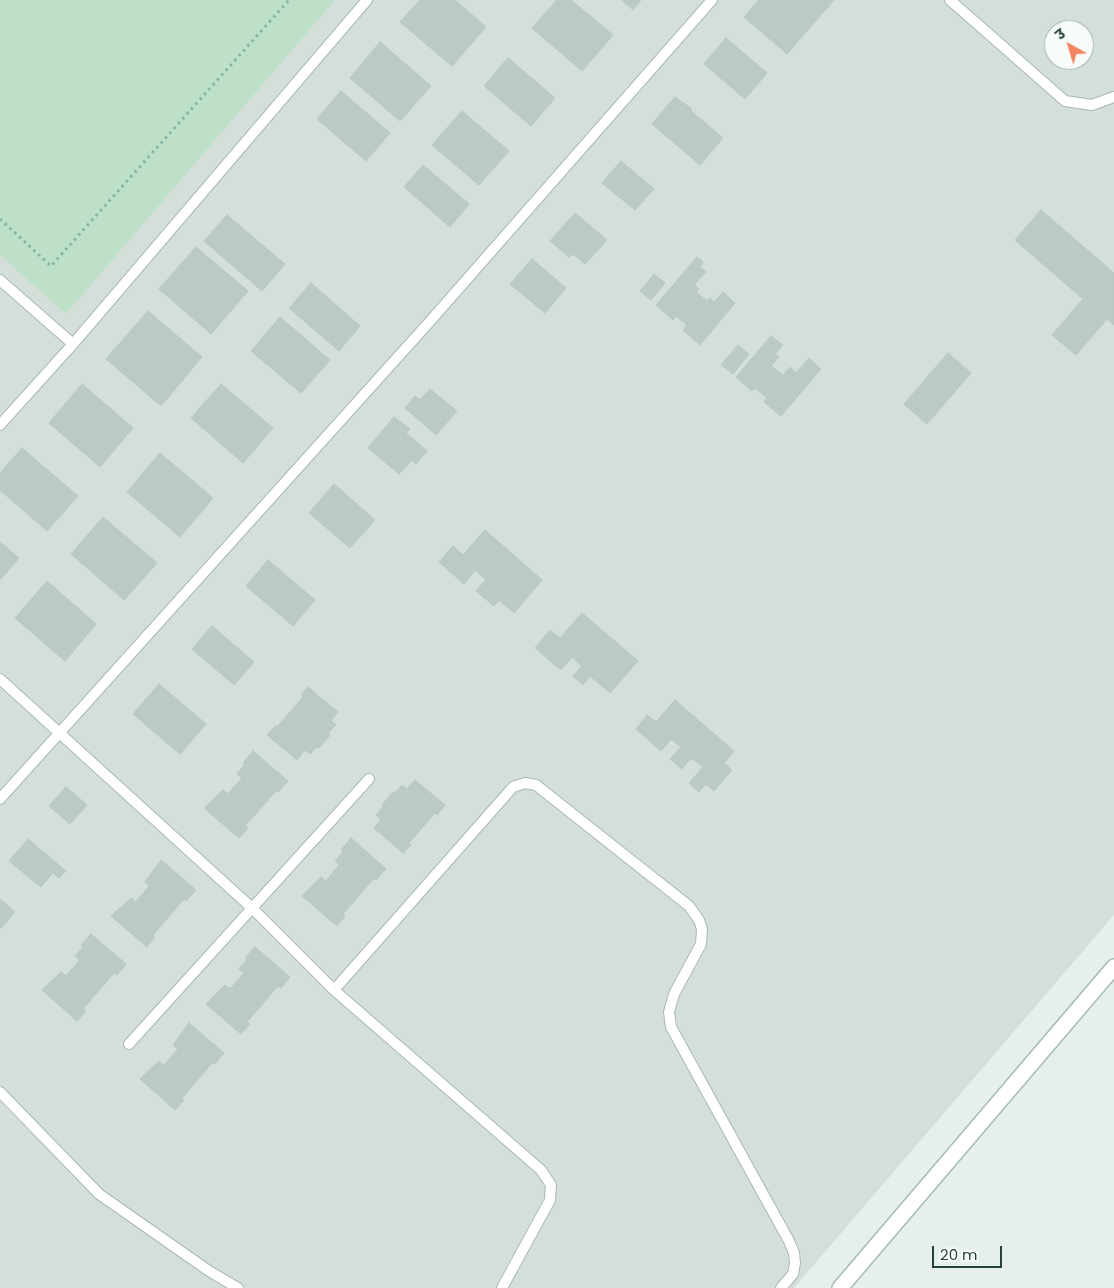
<!DOCTYPE html>
<html>
<head>
<meta charset="utf-8">
<style>
	body { margin:0 }
	#map { position:relative; width:1114px; height:1288px; overflow:hidden; background:#e6efeb; font-family:Poppins,"Noto Sans Devanagari",sans-serif }
	canvas { display:block }
	.north { position:absolute; left:1044px; top:20px; width:50px; height:50px; box-sizing:border-box; background:#f7fbf9; border:1px solid #a3b1ad; border-radius:50%; rotate:321deg; font-size:14px; font-weight:700; line-height:20px; text-align:center; color:#24423a }
	.north::after { content:''; display:block; margin:auto; width:18px; height:22px; background:#f4845f; clip-path:polygon(50% 0,100% 100%,50% 72%,0 100%) }
	.scale { position:absolute; left:932px; top:1246px; width:70px; height:22px; box-sizing:border-box; border:2px solid #24423a; border-top:0; padding-left:6px; font-size:15px; line-height:18px; white-space:nowrap; color:#24423a; -webkit-text-stroke:4px #f7fbf9; paint-order:stroke }
</style>
</head>
<body>
<div id="map">
<canvas width="1114" height="1288"></canvas>
<div class="north">उ</div>
<div class="scale">20 m</div>
</div>
<script>
const ctx = document.querySelector('canvas').getContext('2d');
ctx.lineJoin = 'round';
function paint(path, color) {
  ctx.fillStyle = color;
  ctx.fill(path, 'evenodd');
}
function toPath(rows) {
  const path = new Path2D();
  for (const r of rows) {
    path.moveTo(r[0], r[1]);
    for (let i = 2; i < r.length; i += 2) path.lineTo(r[i], r[i + 1]);
  }
  return path;
}
function stroke(path, color, width, dash) {
  ctx.strokeStyle = color;
  ctx.lineWidth = width;
  ctx.lineCap = dash ? 'butt' : 'round';
  ctx.setLineDash(dash || []);
  ctx.stroke(path);
}
paint(toPath([
	[0,0,1114,0,1114,915,794,1288,0,1288],
	[1054,30,1084,30,1084,60,1054,60]
]), '#d4dfda');
paint(toPath([
	[0,0,335,0,66,314,0,255]
]), '#bfe0c8');
const building = toPath([
	[420,0,455,0,486,27,452,66,400,22,420,0],
	[557,0,571,0,613,35,582,71,532,28,557,0],
	[622,0,641,0,633,10,622,0],
	[759,0,834,0,787,54,744,17,759,0],
	[726,38,767,73,745,99,704,64,726,38],
	[380,42,431,86,400,121,350,78,380,42],
	[508,58,555,98,531,126,484,86,508,58],
	[341,91,390,133,366,161,317,119,341,91],
	[675,97,692,109,691,111,723,138,700,165,652,124,675,97],
	[462,111,509,151,479,185,432,145,462,111],
	[621,161,654,189,635,210,602,183,621,161],
	[423,165,469,204,450,227,404,187,423,165],
	[1041,210,1114,273,1114,325,1107,319,1076,355,1052,335,1083,299,1015,240,1041,210],
	[575,213,607,240,585,264,573,254,569,257,550,241,575,213],
	[227,215,285,264,262,291,204,241,227,215],
	[196,247,248,291,211,334,159,289,196,247],
	[697,257,703,262,700,267,706,272,694,285,699,289,696,292,707,301,710,298,714,302,723,292,735,303,700,345,683,330,687,325,676,316,673,320,656,305,697,257],
	[532,259,566,288,545,313,510,284,532,259],
	[654,274,665,283,651,300,640,291,654,274],
	[311,283,360,326,339,351,289,308,311,283],
	[148,311,202,357,161,406,106,359,148,311],
	[280,317,330,360,301,393,251,351,280,317],
	[771,336,783,345,775,354,779,357,771,366,783,375,790,367,796,373,809,358,821,369,781,416,764,402,767,398,755,388,752,391,736,377,771,336],
	[738,345,749,354,733,374,721,365,738,345],
	[948,353,971,373,927,424,904,404,948,353],
	[82,384,133,428,100,467,49,423,82,384],
	[221,384,273,428,243,463,191,418,221,384],
	[430,389,457,411,436,435,405,408,415,396,420,400,430,389],
	[394,417,410,429,406,433,427,451,416,464,412,460,399,474,368,448,394,417],
	[22,448,78,496,47,531,0,490,0,473,22,448],
	[160,453,213,498,180,537,127,492,160,453],
	[334,484,375,520,350,548,309,513,334,484],
	[103,517,157,563,124,600,71,554,103,517],
	[485,530,542,580,514,613,499,600,494,606,476,591,486,580,475,570,464,584,439,562,453,546,463,555,485,530],
	[0,542,19,558,0,580,0,542],
	[268,560,315,600,293,626,246,586,268,560],
	[47,581,96,624,65,661,15,618,47,581],
	[582,613,638,661,610,693,590,676,583,685,573,676,582,666,572,657,561,670,535,648,550,630,560,638,582,613],
	[212,626,254,662,234,685,192,649,212,626],
	[159,684,206,724,180,754,133,714,159,684],
	[308,687,338,712,331,720,336,725,328,733,330,735,319,748,317,747,310,754,305,750,297,760,267,735,275,726,277,727,303,697,301,695,308,687],
	[675,700,734,751,724,763,732,770,714,791,706,784,699,792,689,783,703,767,691,758,682,769,670,759,681,747,671,739,661,751,636,729,647,715,656,722,675,700],
	[253,751,288,781,278,792,276,791,245,826,248,828,239,838,204,808,223,790,228,794,242,778,237,774,245,764,243,763,253,751],
	[415,780,445,805,437,815,435,813,409,843,411,845,403,853,374,828,381,819,376,815,384,806,382,805,393,792,395,793,402,785,407,789,415,780],
	[66,787,87,805,70,824,49,806,66,787],
	[351,838,386,869,376,880,374,878,343,914,345,916,337,926,302,896,321,877,326,881,339,865,335,861,343,852,341,850,351,838],
	[28,839,66,871,59,878,53,873,41,887,9,861,28,839],
	[161,860,196,890,186,901,184,899,153,935,155,937,147,947,111,916,131,898,136,902,149,886,145,882,161,860],
	[0,899,15,912,0,929,0,899],
	[91,934,126,964,117,975,114,973,83,1009,86,1011,77,1021,42,990,61,972,66,976,80,960,75,956,83,947,81,945,91,934],
	[255,947,290,977,281,988,278,986,247,1022,250,1024,241,1034,206,1004,225,985,230,989,244,973,239,969,247,960,245,958,255,947],
	[189,1023,224,1053,215,1064,213,1062,182,1098,184,1100,175,1110,140,1079,159,1061,164,1065,178,1049,173,1045,189,1023]
]);
paint(building, '#bbcac4');
stroke(building, '#b8c9c2', 1);
const lane = toPath([
	[950,0,1065,101,1092,105,1114,97],
	[0,280,73,344],
	[0,425,73,344,367,0],
	[0,679,252,908,334,990,513,787,525,783,536,785,689,906,699,920,702,929,701,944,674,994,669,1012,671,1027,789,1241,794,1253,795,1263,793,1274,781,1288],
	[0,799,432,319,712,0],
	[334,990,541,1170,551,1185,550,1200,502,1288],
	[129,1044,369,779],
	[0,1092,99,1194,209,1271,238,1288]
]);
const secondary = toPath([
	[840,1288,1114,967]
]);
stroke(lane, '#a8b8b2', 12);
stroke(secondary, '#a4bbb3', 18);
stroke(toPath([
	[0,219,51,266,289,0]
]), '#86b3a5', 3, [2.5, 4]);
stroke(lane, '#fff', 10);
stroke(secondary, '#fff', 15);
</script>
</body>
</html>
